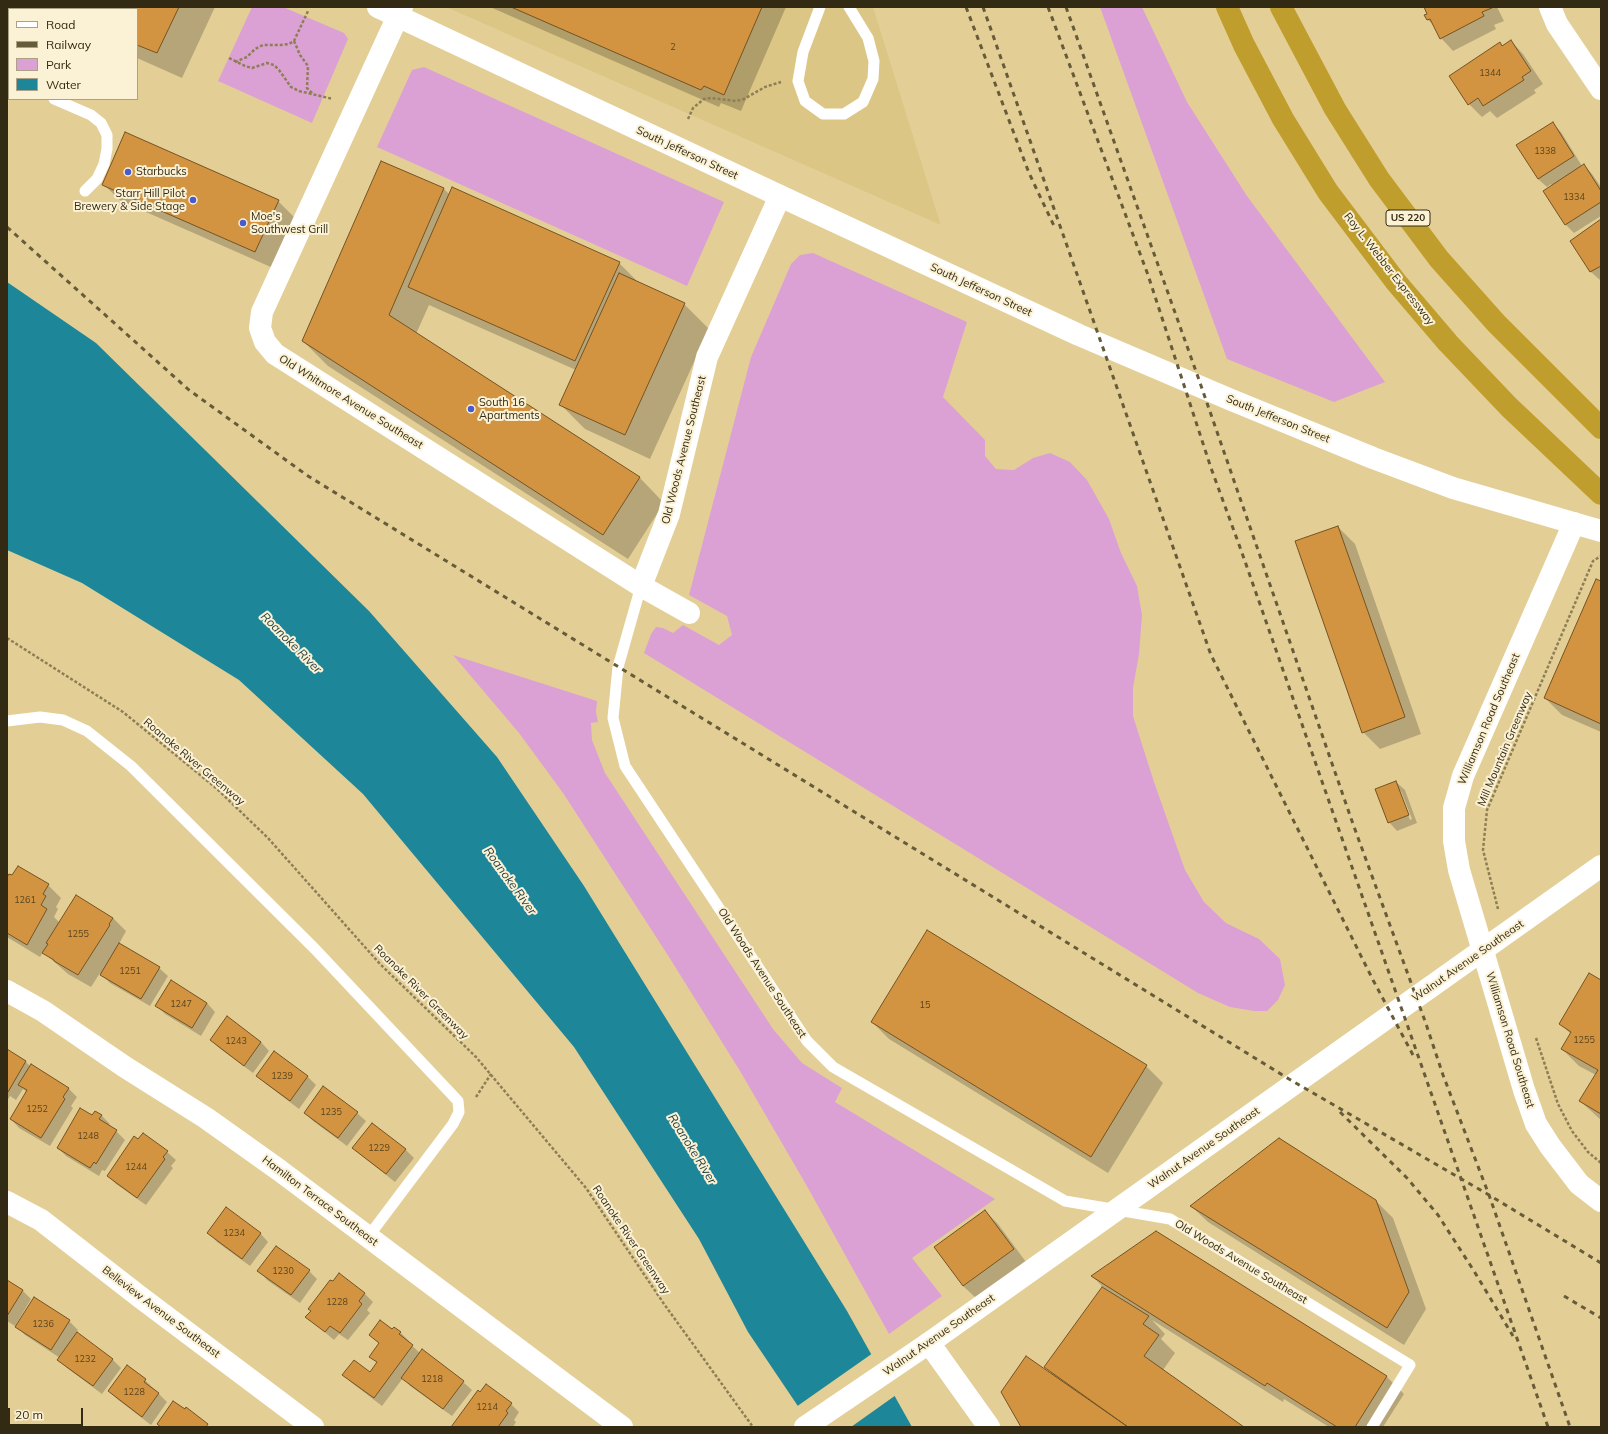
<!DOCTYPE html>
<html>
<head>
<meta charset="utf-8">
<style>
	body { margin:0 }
	#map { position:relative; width:1608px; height:1434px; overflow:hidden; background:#e3cf96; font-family:Mulish,sans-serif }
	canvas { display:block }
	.frame { position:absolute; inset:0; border:8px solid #322a13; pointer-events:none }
	.legend { position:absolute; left:8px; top:8px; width:130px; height:92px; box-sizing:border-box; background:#fbf1d5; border:1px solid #aba187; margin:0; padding:5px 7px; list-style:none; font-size:12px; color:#322a13 }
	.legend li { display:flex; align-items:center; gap:8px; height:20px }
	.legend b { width:20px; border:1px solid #aba187 }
	.scale { position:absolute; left:8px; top:1408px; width:75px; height:18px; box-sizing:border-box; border:2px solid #322a13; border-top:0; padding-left:5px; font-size:12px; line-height:14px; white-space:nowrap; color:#322a13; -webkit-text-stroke:3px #fbf1d5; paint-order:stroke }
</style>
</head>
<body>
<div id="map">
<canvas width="1608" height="1434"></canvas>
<div class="frame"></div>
<ul class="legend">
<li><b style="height:5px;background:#fff"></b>Road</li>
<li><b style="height:5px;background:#675c3a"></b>Railway</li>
<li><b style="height:11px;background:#dca1d4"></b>Park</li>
<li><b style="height:11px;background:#1d8799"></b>Water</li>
</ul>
<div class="scale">20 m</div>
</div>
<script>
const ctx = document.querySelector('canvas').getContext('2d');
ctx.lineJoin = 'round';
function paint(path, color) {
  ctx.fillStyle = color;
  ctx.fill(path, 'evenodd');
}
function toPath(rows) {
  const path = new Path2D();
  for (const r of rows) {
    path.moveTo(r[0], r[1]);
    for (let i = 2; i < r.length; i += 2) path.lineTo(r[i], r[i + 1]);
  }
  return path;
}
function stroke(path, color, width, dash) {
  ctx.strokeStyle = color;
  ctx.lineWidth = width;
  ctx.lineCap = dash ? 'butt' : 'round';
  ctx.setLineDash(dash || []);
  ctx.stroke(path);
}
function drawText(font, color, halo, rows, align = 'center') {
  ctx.font = font + ' Mulish,sans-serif';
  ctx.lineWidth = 4;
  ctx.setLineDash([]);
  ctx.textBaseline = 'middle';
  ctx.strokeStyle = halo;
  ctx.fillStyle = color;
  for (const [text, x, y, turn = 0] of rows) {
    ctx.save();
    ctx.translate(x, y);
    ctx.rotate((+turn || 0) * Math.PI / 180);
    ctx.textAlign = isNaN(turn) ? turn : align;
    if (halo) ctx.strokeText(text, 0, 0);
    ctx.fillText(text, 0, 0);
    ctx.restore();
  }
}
paint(toPath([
	[446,7,873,7,941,226,941,225]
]), '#dcc685');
paint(toPath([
	[252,7,283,7,344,33,348,39,312,123,218,81],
	[1100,7,1142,7,1187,102,1247,196,1385,382,1334,402,1227,359],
	[424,67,724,202,687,286,377,147,412,70],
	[813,253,967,322,943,397,985,440,985,456,996,469,1014,470,1033,458,1050,453,1070,462,1087,480,1109,519,1121,553,1137,586,1142,615,1139,654,1133,688,1133,716,1154,782,1185,870,1204,902,1226,923,1259,939,1280,959,1285,985,1278,1000,1267,1011,1254,1011,1230,1007,1198,993,644,653,651,634,656,627,663,628,673,633,683,625,719,645,732,635,727,616,689,595,751,357,791,264,800,255],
	[453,655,597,701,596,712,598,722,591,723,592,740,605,773,773,1029,802,1063,842,1088,835,1102,995,1199,912,1258,942,1296,889,1334,808,1188,740,1071,669,957,563,793,519,733]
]), '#dca1d4');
paint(toPath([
	[7,282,96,343,369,611,497,757,584,886,847,1311,912,1427,812,1427,748,1332,699,1239,574,1047,363,794,239,680,82,583,7,550]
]), '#1d8799');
paint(toPath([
	[873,1353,896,1395,851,1427,809,1427,796,1407]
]), '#e3cf96');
paint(toPath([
	[23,7,215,7,182,78,137,58,137,9,27,9],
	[490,7,786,7,741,111,721,103,719,107],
	[1425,7,1497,7,1504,21,1494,25,1496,29,1453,51,1441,38,1435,26,1428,20,1426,16,1429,14],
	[1511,41,1523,54,1543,84,1534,90,1536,93,1497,118,1490,111,1482,117,1469,104,1500,44,1502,46],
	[1553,124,1561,132,1582,166,1584,165,1592,174,1601,187,1601,216,1574,233,1566,225,1544,191,1552,186,1551,184,1547,187,1538,179],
	[382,162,444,189,450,195,619,263,636,280,636,282,684,304,709,329,650,459,585,429,561,405,576,370,429,305,416,334,640,478,664,503,628,559,328,366,303,341],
	[103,184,278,201,295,218,273,268,121,201],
	[1601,221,1601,279,1600,280,1591,272,1572,242],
	[1338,527,1355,544,1421,734,1380,749,1363,732],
	[1601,582,1601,732,1562,715,1545,698],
	[1396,782,1405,790,1417,823,1397,831,1389,822],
	[1399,791,1401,791,1412,819,1410,820],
	[7,879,48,885,61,898,56,907,58,909,54,917,60,923,113,918,126,931,119,944,159,968,168,976,150,1006,110,983,100,973,91,987,68,974,43,952,40,957,7,937],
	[1601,981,1601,1120,1580,1101,1596,1075,1579,1066,1562,1049,1571,1034,1560,1024],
	[207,1003,215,1012,201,1036,165,1014,157,1006],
	[227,1018,261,1042,269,1051,253,1073,219,1048,211,1040],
	[872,1022,1146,1066,1163,1083,1108,1173,889,1039],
	[7,1050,26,1062,30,1066,68,1088,77,1097,71,1106,73,1108,50,1146,19,1128,11,1119,27,1092,23,1089,16,1100,10,1096,7,1101],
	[274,1052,308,1077,316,1085,299,1109,266,1084,257,1076],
	[305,1113,357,1113,366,1121,347,1146,313,1121],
	[101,1115,110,1124,108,1126,116,1131,125,1140,105,1171,102,1170,99,1176,66,1156,58,1148,93,1117],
	[138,1140,167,1152,176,1160,171,1166,173,1168,146,1205,116,1184,108,1176],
	[354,1148,405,1149,414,1158,395,1182,362,1156],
	[1376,1201,1393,1218,1426,1309,1404,1345,1208,1222,1191,1206],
	[985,1211,998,1224,1026,1262,976,1298,963,1286],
	[1157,1232,1387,1377,1404,1394,1383,1427,1329,1427,1284,1399,1283,1402,1152,1320,1165,1334,1161,1339,1175,1353,1163,1370,1242,1427,1022,1427,1053,1375,1046,1367,1107,1291,1093,1277],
	[209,1233,260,1233,268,1242,250,1266,217,1242],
	[259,1271,309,1271,317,1279,300,1303,267,1280],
	[339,1275,365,1294,373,1302,367,1310,370,1313,348,1340,339,1334,334,1340,307,1317],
	[7,1281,22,1290,31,1299,15,1326,7,1321],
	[35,1299,69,1321,78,1330,76,1332,113,1360,121,1368,102,1394,67,1368,59,1359,60,1358,25,1335,17,1327],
	[394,1328,401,1333,409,1341,408,1342,420,1353,463,1382,472,1390,452,1416,410,1386,403,1378,382,1406,352,1383,344,1375,370,1374,378,1364,371,1357,380,1344,371,1335,393,1331],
	[127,1367,145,1380,167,1402,151,1425,117,1399,109,1391],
	[511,1404,519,1412,514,1420,516,1422,513,1427,453,1427]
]), '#0003');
const building = toPath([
	[52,7,179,7,157,53,137,45,137,9,57,9,52,7],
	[511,7,762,7,724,95,704,86,701,90,511,7],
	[1424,7,1492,7,1492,8,1482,12,1484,16,1440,39,1430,19,1427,20,1424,15,1427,14,1424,7],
	[1511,40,1531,71,1522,77,1524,80,1483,106,1478,98,1468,105,1449,76,1500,42,1502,46,1511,40],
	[1553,122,1574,156,1538,179,1516,145,1553,122],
	[125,132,279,200,255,252,102,185,125,132],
	[381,161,444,188,389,315,640,477,603,535,302,341,381,161],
	[1584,164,1601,191,1601,202,1565,225,1543,191,1584,164],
	[452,187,620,262,575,361,408,287,452,187],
	[1601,219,1601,266,1590,272,1570,241,1601,219],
	[619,273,685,303,625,435,559,405,619,273],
	[1338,526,1405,717,1362,733,1295,541,1338,526],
	[1596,579,1601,581,1601,724,1544,698,1596,579],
	[1396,781,1409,815,1388,823,1375,789,1396,781],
	[18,866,49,884,43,894,46,896,41,905,47,909,27,945,7,933,7,877,9,874,12,875,18,866],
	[76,895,113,918,109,924,110,925,78,975,54,961,54,960,42,953,48,944,46,943,76,895],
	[927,930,1147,1065,1091,1157,871,1022,927,930],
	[119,943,160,967,141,999,100,975,119,943],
	[1589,973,1601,980,1601,1114,1579,1101,1598,1070,1561,1049,1571,1032,1559,1024,1589,973],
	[171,980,207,1003,192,1028,155,1006,171,980],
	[227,1016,261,1042,244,1066,210,1040,227,1016],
	[7,1049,26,1061,8,1092,7,1092,7,1049],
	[274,1051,308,1076,290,1101,256,1076,274,1051],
	[31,1064,69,1088,63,1097,65,1099,41,1138,10,1119,27,1090,18,1085,31,1064],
	[323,1086,358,1112,338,1138,304,1113,323,1086],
	[80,1108,92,1115,95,1111,102,1115,99,1119,117,1130,96,1164,94,1162,90,1168,57,1148,80,1108],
	[372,1123,406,1149,386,1174,352,1148,372,1123],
	[143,1133,168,1151,163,1157,165,1159,137,1198,107,1176,134,1136,138,1139,143,1133],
	[1279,1138,1376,1200,1409,1292,1387,1328,1190,1206,1279,1138],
	[226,1207,261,1233,242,1259,207,1233,226,1207],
	[985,1210,1014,1249,963,1286,934,1247,985,1210],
	[1156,1231,1387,1376,1355,1427,1337,1427,1267,1383,1265,1386,1091,1276,1156,1231],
	[276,1246,310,1270,291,1295,257,1271,276,1246],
	[339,1273,365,1293,359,1301,362,1304,340,1333,330,1326,325,1332,305,1317,311,1311,308,1309,330,1280,333,1281,339,1273],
	[7,1280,23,1290,7,1316,7,1280],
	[1102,1287,1149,1316,1143,1324,1159,1335,1144,1356,1244,1427,1128,1427,1044,1367,1102,1287],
	[34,1297,70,1320,51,1350,15,1327,34,1297],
	[380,1320,392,1329,394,1327,401,1332,399,1334,413,1345,374,1398,342,1375,354,1360,370,1372,377,1362,369,1357,379,1343,369,1335,380,1320],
	[77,1332,113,1359,93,1386,57,1360,77,1332],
	[422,1349,464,1381,443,1409,401,1378,422,1349],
	[1026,1356,1128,1427,1021,1427,1001,1392,1026,1356],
	[127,1365,146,1379,144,1382,159,1393,142,1417,108,1391,127,1365],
	[486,1384,512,1403,506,1411,508,1413,498,1427,451,1427,478,1390,480,1392,486,1384],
	[173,1401,185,1409,186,1407,208,1424,206,1427,161,1427,157,1424,173,1401]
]);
paint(building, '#d29440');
stroke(building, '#745224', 1);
stroke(toPath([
	[294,41,300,55,308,66,307,88,313,94],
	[229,58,245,66,252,68,267,63,274,65,279,70,291,87,299,91,333,99],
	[235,62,247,57,255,49,263,45,281,45,289,44,294,41,308,11],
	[688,119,693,108,704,99,711,98,736,101,744,99,765,87,781,82],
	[7,638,123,712,216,788,268,838,380,964,476,1057,586,1188,664,1304,753,1427],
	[1498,909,1483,850,1487,810,1593,561,1601,556],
	[1536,1038,1558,1104,1572,1131,1588,1152,1601,1163],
	[476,1097,491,1074]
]), '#8d7e56', 2.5, [3, 2]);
stroke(toPath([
	[820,7,803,52,798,81,805,101,823,114,844,114,863,102,873,79,874,61,868,38,849,7],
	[7,79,9,80],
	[54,99,91,115,101,123,107,135,107,149,104,164,97,179,85,191],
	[641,586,618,667,613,718,625,766,807,1041,833,1067,1065,1201,1170,1219,1410,1365,1372,1427],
	[7,721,40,717,63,720,87,731,131,766,315,949,458,1101,459,1112,453,1124,368,1237]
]), '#fff', 11);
stroke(toPath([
	[402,7,262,312,260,328,265,342,275,354,641,586,689,613],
	[1550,7,1557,24,1601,89],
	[641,586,669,514,707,357,780,196],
	[7,991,43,1011,125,1067,206,1118,279,1170,622,1427],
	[929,1343,989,1427]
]), '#fff', 22);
stroke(toPath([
	[1574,523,1463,776,1454,808,1454,841,1459,870,1524,1090,1536,1124,1550,1146,1579,1184,1601,1201],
	[7,1202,41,1220,140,1297,313,1427]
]), '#fff', 22);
stroke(toPath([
	[378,7,780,196,1079,335,1229,399,1373,458,1453,488,1601,531],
	[805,1427,929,1343,1601,866]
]), '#fff', 22);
stroke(toPath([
	[1227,7,1244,45,1283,119,1328,192,1396,282,1448,343,1509,407,1601,494],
	[1281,7,1335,109,1379,179,1439,259,1496,323,1601,428]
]), '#c09e2d', 22);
stroke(toPath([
	[966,7,1029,173,1055,228],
	[983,7,1211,655,1373,980,1413,1055],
	[1048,7,1148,275,1211,468,1241,550,1548,1427],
	[1066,7,1198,377,1353,824,1425,1021,1443,1075,1489,1195,1570,1427],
	[7,227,189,390,308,476,1289,1079,1489,1195,1601,1263],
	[1340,1112,1407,1178,1438,1215,1474,1271,1513,1336],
	[1564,1296,1601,1318]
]), '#675c3a', 3, [5, 5]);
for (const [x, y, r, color] of [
	[128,172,4,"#475bcf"],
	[193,200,4,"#475bcf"],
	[243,223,4,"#475bcf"],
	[471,409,4,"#475bcf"]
]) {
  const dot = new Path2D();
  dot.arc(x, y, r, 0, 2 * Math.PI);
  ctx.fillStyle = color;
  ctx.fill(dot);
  stroke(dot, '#fbf1d5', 1.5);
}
drawText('9px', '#5a441e', null, [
	["2",673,47],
	["1344",1490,73],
	["1338",1545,151],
	["1334",1574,197],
	["1261",25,900],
	["1255",78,934],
	["1251",130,971],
	["1247",181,1004],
	["15",925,1005],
	["1255",1584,1040],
	["1243",236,1041],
	["1239",282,1076],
	["1252",37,1109],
	["1235",331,1112],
	["1248",88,1136],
	["1229",379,1148],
	["1244",136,1167],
	["1234",234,1233],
	["1230",283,1271],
	["1228",337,1302],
	["1236",43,1324],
	["1232",85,1359],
	["1218",432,1379],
	["1228",134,1392],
	["1214",487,1407]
]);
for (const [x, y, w] of [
	[1408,218,44]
]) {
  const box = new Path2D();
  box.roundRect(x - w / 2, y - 8, w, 16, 3);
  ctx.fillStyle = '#fbf1d5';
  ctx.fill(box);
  stroke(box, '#322a13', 1);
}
drawText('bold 10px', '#322a13', null, [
	["US 220",1408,218]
]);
drawText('11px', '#322a13', '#fbf1d5', [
	["South Jefferson Street",687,153,25],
	["Roy L. Webber Expressway",1389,269,52],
	["South Jefferson Street",981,290,25],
	["Old Whitmore Avenue Southeast",351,402,32],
	["South Jefferson Street",1278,419,22],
	["Old Woods Avenue Southeast",684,450,-76],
	["Williamson Road Southeast",1489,719,-67],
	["Mill Mountain Greenway",1505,749,-67],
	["Roanoke River Greenway",194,762,40],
	["Walnut Avenue Southeast",1468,961,-35],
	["Old Woods Avenue Southeast",762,973,57],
	["Roanoke River Greenway",421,992,45],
	["Williamson Road Southeast",1510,1040,73],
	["Walnut Avenue Southeast",1204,1148,-35],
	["Hamilton Terrace Southeast",320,1201,37],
	["Roanoke River Greenway",631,1240,56],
	["Old Woods Avenue Southeast",1241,1262,31],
	["Belleview Avenue Southeast",161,1312,37],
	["Walnut Avenue Southeast",939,1335,-35]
]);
drawText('11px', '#322a13', '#fbf1d5', [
	["Starbucks",136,172],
	["Starr Hill Pilot",185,194,"right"],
	["Brewery & Side Stage",185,207,"right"],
	["Moe's",251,217],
	["Southwest Grill",251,230],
	["South 16",479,403],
	["Apartments",479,416]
], 'left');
drawText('italic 12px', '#1d3b41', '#fbf1d5', [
	["Roanoke River",291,643,45],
	["Roanoke River",510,881,54],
	["Roanoke River",692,1149,58]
]);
</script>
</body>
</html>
